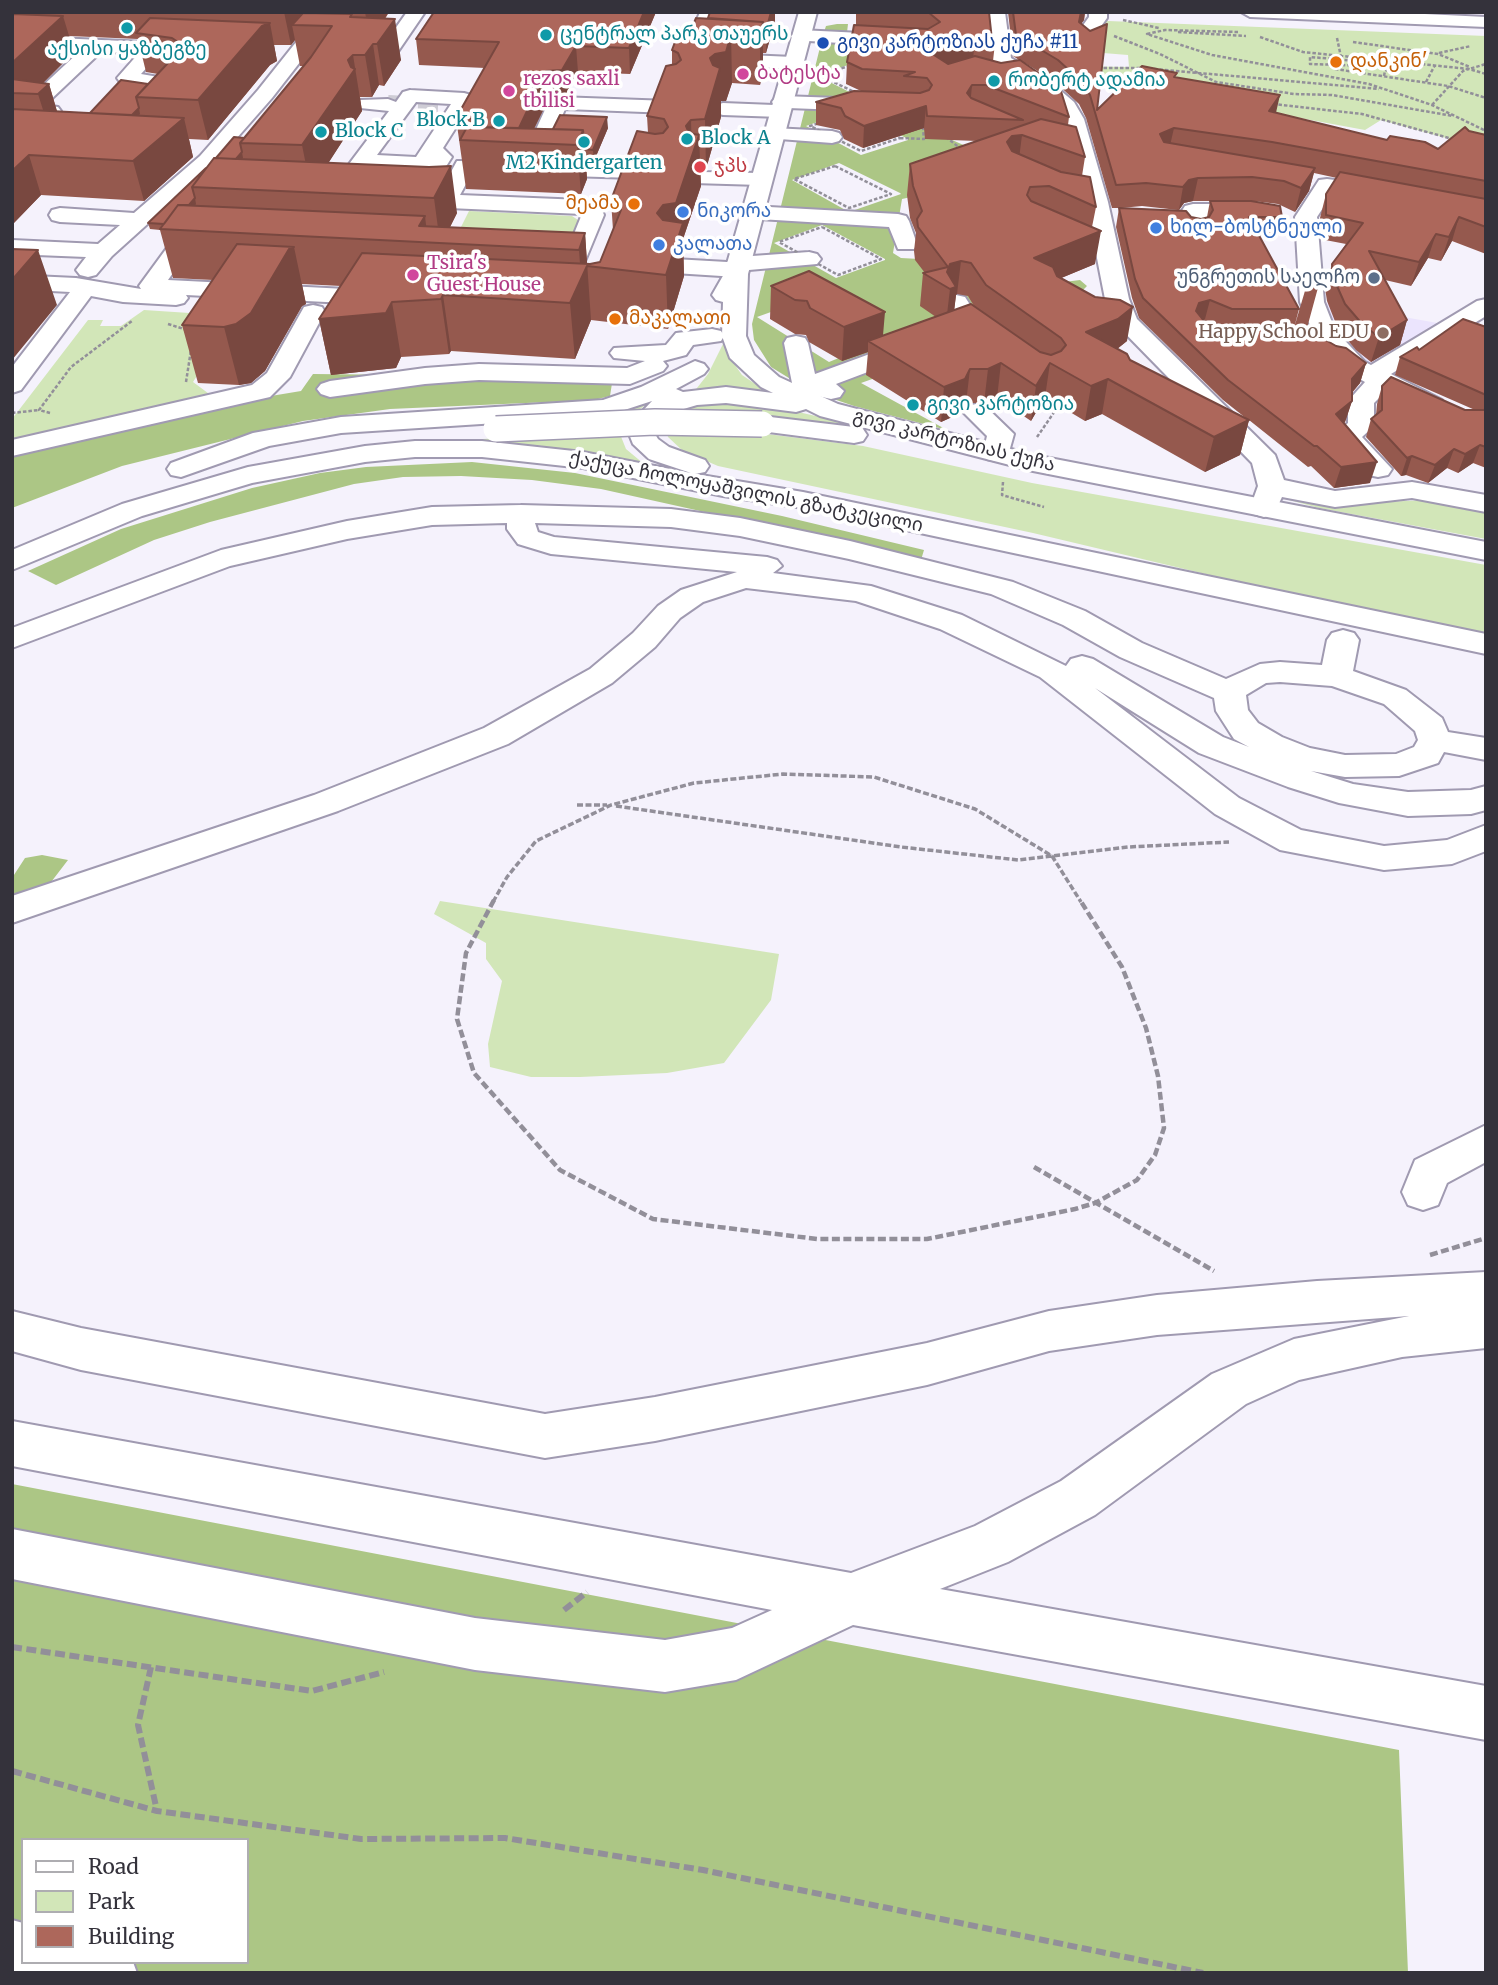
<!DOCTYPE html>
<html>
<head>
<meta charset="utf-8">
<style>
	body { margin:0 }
	#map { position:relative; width:1498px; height:1985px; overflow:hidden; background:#f5f2fc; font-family:Merriweather,serif }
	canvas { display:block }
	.frame { position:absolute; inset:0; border:14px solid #34323b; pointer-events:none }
	.legend { position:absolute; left:21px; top:1838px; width:228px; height:126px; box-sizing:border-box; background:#fff; border:2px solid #aeadb1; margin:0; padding:9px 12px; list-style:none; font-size:21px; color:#34323b }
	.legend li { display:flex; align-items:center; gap:14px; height:35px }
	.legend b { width:35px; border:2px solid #aeadb1 }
</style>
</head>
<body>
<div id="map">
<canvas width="1498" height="1985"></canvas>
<div class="frame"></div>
<ul class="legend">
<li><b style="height:9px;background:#fff"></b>Road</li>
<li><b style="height:19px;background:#d2e6b8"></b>Park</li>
<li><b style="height:19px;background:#ad675b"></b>Building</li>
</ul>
</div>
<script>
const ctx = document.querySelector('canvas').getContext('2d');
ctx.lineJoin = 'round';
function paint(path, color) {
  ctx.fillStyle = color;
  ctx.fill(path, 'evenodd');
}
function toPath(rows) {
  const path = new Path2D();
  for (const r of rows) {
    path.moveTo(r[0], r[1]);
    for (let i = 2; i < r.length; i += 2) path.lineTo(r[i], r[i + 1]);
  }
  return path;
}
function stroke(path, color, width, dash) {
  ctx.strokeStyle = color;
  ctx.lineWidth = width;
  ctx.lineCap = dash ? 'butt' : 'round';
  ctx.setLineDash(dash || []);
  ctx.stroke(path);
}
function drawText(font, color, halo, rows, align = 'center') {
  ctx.font = font + ' Merriweather,"Noto Sans Georgian",serif';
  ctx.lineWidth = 7;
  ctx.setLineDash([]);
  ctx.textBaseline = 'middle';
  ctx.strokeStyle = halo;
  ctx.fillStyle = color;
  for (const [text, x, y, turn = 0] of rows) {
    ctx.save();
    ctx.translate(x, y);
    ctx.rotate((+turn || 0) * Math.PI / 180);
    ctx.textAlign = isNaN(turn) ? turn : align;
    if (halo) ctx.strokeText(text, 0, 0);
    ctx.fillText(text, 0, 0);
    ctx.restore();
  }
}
paint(toPath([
	[1320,302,1443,324,1366,368,1338,335]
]), '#ebe4fd');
paint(toPath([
	[1108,21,1486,36,1486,149,1381,120,1365,130,1131,87,1116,93,1060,66,1129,67,1128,55,1103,53,1099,28,1103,22],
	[469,211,572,216,578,220,570,244,558,249,455,245,453,243],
	[144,310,235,316,193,382,216,399,12,439,12,419,88,320,103,320,100,326,121,326],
	[724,342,728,355,742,375,773,396,693,393,708,374],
	[657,397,626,419,620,434,626,449,644,464,543,446,444,441,502,438],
	[716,400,776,407,860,426,771,417,767,434,863,446,1032,483,1486,565,1486,634,1281,592,1033,533,718,466,683,451,668,437,665,428,667,420,685,407],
	[1291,495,1380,502,1430,500,1486,509,1486,539,1319,508,1289,500],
	[440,901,779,954,771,1000,724,1063,667,1073,580,1077,531,1077,490,1067,488,1044,502,981,486,959,486,943,434,914]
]), '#d2e6b8');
paint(toPath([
	[837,24,848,24,846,41,1069,126,941,135,1024,172,902,199,893,253,901,258,938,260,1064,282,1080,280,1087,286,1080,293,1098,365,1054,385,982,340,861,383,947,430,854,406,810,391,771,367,754,340,752,324,823,35,826,26],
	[861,61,867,101,816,75],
	[852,110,908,139,908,140,861,155,806,126],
	[839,163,900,193,901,194,849,212,792,180],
	[822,225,885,259,885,260,836,278,774,243],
	[810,298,883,340,829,362,757,317],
	[313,374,613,377,610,396,594,400,390,409,303,421,122,466,12,508,12,439,301,391],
	[472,462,575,473,782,516,924,550,921,560,601,489,532,480,461,476,403,477,354,484,210,522,154,540,56,585,28,571,121,529,252,488,320,473,366,467],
	[42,855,68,860,35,903,12,911,12,878,25,858],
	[12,1484,1399,1750,1408,1973,12,1973],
	[23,1840,247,1840,247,1962,23,1962]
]), '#acc685');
stroke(toPath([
	[388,105,475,109]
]), '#ceccd5', 20, [20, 10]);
const minor = toPath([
	[320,12,339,12,272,98,214,164,112,256,96,275,88,277,80,275,76,270,86,257,12,254,12,240,98,244,120,225,60,222,52,220,49,215,52,210,60,208,134,213,200,156,258,90,320,12],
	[407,12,425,12,397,53,353,53,344,47,353,41,385,43,407,12],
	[700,12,718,12,702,53,793,57,803,63,793,69,684,62,682,58,700,12],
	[987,12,1005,12,1011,58,1053,84,1074,102,1084,119,1108,202,1129,299,1137,319,1275,455,1284,480,1335,491,1412,482,1486,495,1486,512,1412,498,1335,507,1282,497,1274,514,1264,517,1254,514,1250,508,1258,486,1252,463,1114,322,1105,299,1086,202,1064,119,1059,109,1039,92,995,65,992,61,987,12],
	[1089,12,1107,12,1107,18,1099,29,1097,44,1088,50,1079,44,1081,28,1089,17,1089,12],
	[800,30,903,35,912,41,903,47,793,40,791,36,800,30],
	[12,36,191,44,200,50,191,56,159,54,141,74,188,82,191,86,175,105,161,105,158,101,167,90,120,82,117,78,139,53,101,52,45,105,58,107,61,111,58,115,30,116,23,114,20,110,23,104,80,51,12,48,12,36],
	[410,90,464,93,471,95,474,99,443,148,452,157,433,187,408,196,400,194,397,189,400,184,417,178,422,170,369,167,353,189,337,189,334,184,389,111,360,108,357,104,360,100,388,99,396,102,403,92,410,90],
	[416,102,451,104,416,157,377,155,416,102],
	[782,96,867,99,874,101,877,105,874,109,867,111,788,108,790,111,787,115,780,117,723,115,716,113,713,109,716,105,723,103,774,105,772,102,775,98,782,96],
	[558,97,670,101,677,103,680,107,677,111,670,113,565,109,546,156,542,160,536,162,634,166,665,172,668,177,665,182,657,183,634,178,472,173,460,195,582,200,600,205,604,215,583,266,567,266,563,261,582,214,449,208,436,212,404,210,396,208,393,203,396,198,404,196,437,197,457,161,534,162,528,160,524,156,548,103,551,99,558,97],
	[773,128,832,131,839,133,842,137,839,141,832,143,766,138,763,134,766,130,773,128],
	[701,172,760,173,768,174,771,179,768,184,760,185,693,183,690,178,693,173,701,172],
	[1327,179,1335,180,1338,185,1317,217,1324,302,1335,330,1365,362,1371,365,1477,301,1486,299,1486,316,1391,374,1442,400,1446,406,1442,412,1433,414,1385,392,1374,403,1374,426,1362,437,1392,469,1388,475,1378,477,1368,475,1333,435,1348,423,1348,401,1365,382,1347,372,1315,337,1300,302,1295,217,1319,180,1327,179],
	[1193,204,1259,204,1267,206,1270,211,1267,216,1259,218,1202,218,1207,228,1204,233,1196,235,1188,233,1179,215,1185,206,1193,204],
	[751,206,898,214,906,216,909,221,917,244,914,249,898,249,889,227,743,218,740,213,743,208,751,206],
	[199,213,207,215,210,220,168,280,386,291,394,293,398,298,394,303,386,305,186,295,188,298,184,303,176,305,123,302,91,296,21,390,12,393,12,367,70,292,12,289,12,275,76,278,141,289,139,286,191,215,199,213],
	[809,252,817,254,821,259,817,264,749,270,745,275,737,277,674,273,666,271,662,266,666,261,674,259,727,262,738,257,809,252],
	[956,295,965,297,980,320,1008,340,1011,345,1008,350,999,352,990,350,962,330,944,302,947,297,956,295],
	[313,305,322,307,325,312,290,377,270,397,12,456,12,440,252,385,267,373,304,307,313,305],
	[712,329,721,331,724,336,721,341,693,345,686,355,663,361,667,366,663,371,630,384,479,380,425,384,330,397,321,394,317,389,321,384,330,381,425,368,479,364,627,368,645,361,614,358,610,353,614,348,666,345,676,333,712,329],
	[796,336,805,338,808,343,815,374,908,340,917,338,926,340,929,345,926,350,836,384,844,391,840,397,831,399,809,394,789,401,780,399,776,393,780,387,792,383,784,343,787,338,796,336],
	[976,404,985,406,1014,434,1007,459,997,461,987,459,983,453,987,436,963,412,967,406,976,404],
	[521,505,671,509,740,518,850,541,1013,582,1085,611,1142,643,1226,679,1260,664,1280,662,1322,665,1327,640,1332,633,1343,630,1354,633,1359,640,1353,671,1406,690,1442,718,1448,732,1486,738,1486,760,1444,752,1438,763,1399,776,1345,777,1311,771,1353,784,1408,792,1471,790,1486,786,1486,810,1471,814,1408,816,1339,803,1288,787,1199,753,1095,688,1239,798,1301,830,1384,846,1447,840,1486,825,1486,851,1452,864,1384,870,1280,850,1215,814,1040,677,940,629,856,601,746,588,703,602,680,618,655,647,612,683,508,744,338,811,12,923,12,896,314,795,484,728,590,669,633,633,658,606,681,590,737,572,551,554,518,544,507,529,507,523,432,525,347,539,230,566,12,648,12,628,221,550,347,521,432,507,521,505],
	[535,523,671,527,740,536,849,559,991,594,1063,625,1120,657,1214,698,1216,711,1234,739,1249,747,1223,737,1093,659,1082,656,1071,659,1066,666,962,615,871,586,773,573,782,566,777,560,767,557,554,537,538,532,535,523],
	[1280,682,1332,686,1384,704,1415,731,1418,740,1414,747,1396,754,1345,755,1310,748,1282,737,1258,723,1248,710,1246,695,1266,683,1280,682],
	[1486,1125,1486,1162,1447,1183,1438,1205,1423,1210,1408,1205,1402,1192,1415,1160,1486,1125],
	[1486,1272,1486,1348,1402,1357,1299,1380,1246,1404,1095,1515,1008,1562,940,1589,1486,1686,1486,1740,853,1625,736,1680,665,1692,475,1670,12,1579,12,1529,475,1618,665,1640,732,1628,772,1610,12,1466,12,1421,851,1573,975,1526,1061,1481,1212,1374,1294,1339,1409,1316,1157,1335,1049,1351,927,1385,655,1441,545,1458,81,1370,12,1351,12,1311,81,1328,545,1414,655,1397,927,1343,1049,1311,1157,1295,1317,1281,1486,1272],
	[12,1920,23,1923,23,1962,133,1962,137,1973,12,1973,12,1920]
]);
const major = toPath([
	[799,12,817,12,748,274,746,336,754,355,779,377,838,404,1034,455,1486,542,1486,560,1033,471,820,416,806,409,796,412,726,403,697,405,670,413,659,423,655,434,658,439,669,447,705,460,709,466,705,472,695,474,803,492,1486,634,1486,654,803,508,723,496,583,468,482,457,415,457,365,462,252,483,142,516,12,570,12,550,122,504,248,467,365,446,415,441,482,441,583,452,691,473,649,459,633,444,629,434,634,420,652,401,606,416,341,433,269,446,181,477,171,475,167,469,171,463,253,433,341,417,603,400,641,387,695,361,704,364,708,369,704,374,676,389,683,392,726,387,773,393,761,387,730,358,722,336,723,302,716,300,712,295,724,274,799,12],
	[1241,12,1384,12,1486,17,1486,27,1250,17,1241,12],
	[762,416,854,427,863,429,867,435,863,441,854,443,753,430,749,424,753,418,762,416]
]);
stroke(minor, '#a09ab1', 4);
stroke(major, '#a09ab1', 4);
stroke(toPath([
	[1123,20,1159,28],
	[1178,32,1246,36],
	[1238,32,1165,30,1147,34,1212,55,1369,84,1432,105,1486,131],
	[1114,36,1160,54,1216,82,1294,94,1332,95,1453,116],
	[1260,37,1303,52,1469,69,1486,64],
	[1337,38,1341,57],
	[1353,42,1438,54,1470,67],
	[1439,53,1471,46],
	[1370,62,1310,57,1310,64,1371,66],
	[859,63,909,86,869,99,819,75,859,63],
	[1098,68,1145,68],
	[1154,69,1379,89],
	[1335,69,1448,86,1486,98],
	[1384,76,1385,71,1391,68,1391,61],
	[1426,82,1435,65],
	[1273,104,1362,114,1456,140],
	[1432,105,1463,71,1469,69,1486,74],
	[849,113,900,138,861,151,810,126,849,113],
	[946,137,961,149],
	[900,138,924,139,923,129,927,128],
	[835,166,891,194,849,208,794,179,835,166],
	[822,227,881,259,838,275,779,242,822,227],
	[168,324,187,330],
	[186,382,191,350],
	[12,413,39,410],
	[50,413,39,410,71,367,132,321],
	[1037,437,1055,411,1055,400],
	[1003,482,1002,495,1044,507]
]), '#928f99', 2.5, [3.5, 2]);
stroke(toPath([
	[577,805,607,805],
	[616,806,901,847,1018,860,1128,847,1229,842],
	[493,902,507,877,536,841,611,805,694,783,783,774,874,777,975,809,1052,856,1081,902]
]), '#928f99', 3.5, [6, 2.5]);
stroke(toPath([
	[494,900,466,953,457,1019,474,1073,560,1170,653,1219,817,1239,927,1239,1075,1209,1095,1203,1137,1180,1155,1155,1164,1128,1158,1076,1146,1028,1122,967,1080,900],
	[1034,1167,1214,1271],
	[1430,1255,1486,1238]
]), '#928f99', 4.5, [8, 3.5]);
stroke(toPath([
	[564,1610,587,1592],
	[12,1647,312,1691,384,1672],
	[151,1667,138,1725,157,1811],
	[12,1771,157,1811,361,1839,505,1838,703,1870,1203,1973]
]), '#928f99', 6, [10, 4.5]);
paint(minor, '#fff');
paint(major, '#fff');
const majorBridge = toPath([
	[496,429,655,422,762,424]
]);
stroke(majorBridge, '#a09ab1', 28, []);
stroke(majorBridge, '#fff', 25);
paint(toPath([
	[12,12,316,12,316,13,318,13,318,12,389,12,385,19,401,60,384,86,379,85,372,97,360,97,362,111,328,163,429,167,457,213,450,227,585,233,587,264,600,262,613,230,611,200,648,133,647,116,672,65,672,50,708,18,710,12,775,12,775,21,766,53,763,53,763,70,760,85,732,83,726,101,721,101,721,117,706,169,700,170,701,186,683,239,684,276,668,329,591,320,575,359,451,351,449,354,401,357,396,368,331,375,319,319,341,286,302,284,306,304,302,306,265,371,251,383,239,385,198,383,182,325,213,280,173,278,160,230,150,229,148,223,216,158,244,138,303,66,300,66,295,40,291,45,274,45,277,61,270,65,208,140,189,139,193,157,144,201,41,195,12,225],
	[69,36,138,39,146,72,158,74,148,84,90,113,57,111,49,84,43,83,74,52],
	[656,12,630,74,578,72,564,97,549,98,534,129,608,128,594,161,586,161,587,179,581,194,466,189,456,118,485,68,419,65,416,39],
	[856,12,989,12,992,40,995,43,993,61,1001,63,1019,60,1013,56,1008,12,1085,12,1084,20,1081,24,1097,110,1176,77,1276,113,1387,140,1438,149,1469,131,1486,135,1486,254,1452,241,1441,261,1428,258,1411,286,1385,280,1407,320,1400,345,1371,362,1356,350,1338,329,1327,301,1325,288,1332,264,1346,244,1320,239,1320,218,1326,194,1337,178,1314,173,1309,191,1295,212,1278,204,1254,201,1282,217,1278,236,1259,236,1299,309,1294,328,1307,284,1319,284,1307,328,1306,328,1366,363,1360,383,1352,393,1352,401,1345,422,1344,423,1370,483,1334,488,1311,466,1308,467,1249,420,1240,455,1205,472,1102,414,1085,421,1045,397,1031,421,997,398,984,403,966,403,961,413,941,422,866,375,868,352,842,361,809,342,806,335,795,334,770,319,771,286,883,336,936,317,920,306,923,273,925,273,915,260,914,251,916,233,910,218,907,195,910,164,977,141,925,139,924,128,863,148,844,139,840,130,816,125,816,102,861,91,846,84,847,62,856,25],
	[1025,63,1055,82,1079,104,1086,118,1112,208,1119,208,1116,227,1132,298,1139,318,1223,400,1247,419,1130,360,1117,349,1127,341,1061,278,1095,264,1092,227,1096,207,1082,176,1085,157,1068,125,1069,117],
	[1193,201,1210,201,1207,217,1201,219,1191,217,1179,210,1184,203],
	[1142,206,1178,210,1121,208],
	[957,294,968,296,974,306,954,310,956,295],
	[1486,327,1486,468,1473,463,1458,473,1447,468,1428,483,1406,475,1401,476,1366,437,1371,419,1376,415,1377,404,1382,386,1465,410,1475,410,1395,375,1400,357]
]), '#95594e');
paint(toPath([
	[284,12,316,12,306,25,292,25,295,40,291,45],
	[365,12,389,12,370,40],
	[644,12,656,12,630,74,629,48],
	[770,12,775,12,775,21,766,53,767,27],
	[1081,12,1085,12,1084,20,1078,28],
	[63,16,74,52,32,94,12,91,12,63],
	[395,19,401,60,384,86,377,44],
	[763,22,763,70,760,85,760,37],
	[270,23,277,61,270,65,208,140,198,100,262,26],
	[731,34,732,83,726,101,721,101,721,117,706,169,705,119,710,58],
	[975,39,973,60,932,77,934,55,948,44],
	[373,44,379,85,372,97,365,55],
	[576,46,578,72,564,97,549,98,527,143,519,127,546,71],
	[353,55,362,111,311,190,302,145,348,60],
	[49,84,60,122,50,132,38,94],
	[972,85,970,107,967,93],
	[1280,95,1275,117,1269,111],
	[926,106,924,128,863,148,864,126],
	[139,108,140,114,119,136,117,130],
	[607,117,608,128,594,161,593,150],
	[184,118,193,157,144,201,133,161],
	[691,120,692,156,699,135,701,186,683,239,684,276,668,329,666,275,657,213,686,126],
	[1174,128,1169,150,1160,134],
	[583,130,587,179,581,194,577,145],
	[1022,135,1018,167,1007,142,1012,136],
	[242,152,243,158,228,177,223,176],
	[29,155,41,195,12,225,12,171],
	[451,166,457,213,442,243,440,243,434,198],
	[1315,168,1309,191,1295,212,1301,188],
	[1198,178,1193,201,1184,203,1179,210,1183,187,1189,180],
	[195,198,196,204,177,231,175,225],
	[425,216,428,242,419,226],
	[1459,217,1452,241,1441,261,1449,237],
	[1101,231,1095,264,1030,291,1034,258],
	[585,233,591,320,575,359,570,303,581,277,579,250],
	[1436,234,1428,258,1411,286,1419,262],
	[294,247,306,304,302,306,265,371,251,383,239,385,224,327,289,249],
	[38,250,57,305,12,360,12,280],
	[961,261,957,294,956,295,953,321,946,323,950,289,947,272,950,264],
	[443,295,451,351,449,354,441,299],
	[1210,300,1205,319,1195,323,1196,311,1199,303],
	[392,302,401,357,396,368,331,375,319,319],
	[1133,307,1127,341,1112,353,1086,332],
	[885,312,882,347,868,341,868,352,842,361,844,327],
	[1407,320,1400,345,1371,362,1379,337],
	[1001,363,997,398,984,403,988,369],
	[1050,363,1045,397,1031,421,1036,386],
	[1366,363,1360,383,1346,399,1352,379],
	[970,369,966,403,961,413,941,422,944,387],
	[1108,379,1102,414,1085,421,1091,386],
	[1352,401,1345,422,1330,435,1336,414],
	[1249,420,1240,455,1205,472,1214,437],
	[1480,445,1473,463,1458,473,1465,454],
	[1454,449,1447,468,1428,483,1435,465],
	[1412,456,1406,475,1401,476,1407,458],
	[1377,462,1370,483,1334,488,1341,467]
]), '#794840');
const building = toPath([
	[434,12,644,12,629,48,576,46,562,70,546,71,519,128,478,127,482,119,456,118,499,42,416,39,434,12],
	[710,12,771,12,767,27,763,27,763,22,708,18,710,12],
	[928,12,989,12,992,40,995,43,975,39,948,44,934,55,948,64,975,56,1001,63,1020,60,1060,88,1069,117,986,85,972,85,967,93,971,98,1023,120,927,116,926,106,864,126,845,116,841,108,816,102,854,91,920,93,929,90,932,85,927,78,904,76,915,72,862,69,847,62,854,25,928,29,940,22,928,12],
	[1013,12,1081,12,1079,22,1090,31,1107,24,1097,110,1142,66,1177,73,1174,77,1280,95,1269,111,1387,140,1390,136,1425,142,1438,149,1465,127,1469,131,1486,135,1486,181,1272,142,1174,128,1160,134,1164,142,1315,168,1301,188,1284,181,1252,177,1198,178,1189,180,1183,187,1146,183,1116,185,1090,95,1082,82,1058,60,1016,35,1013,12],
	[303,13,352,14,350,17,395,19,377,44,373,44,365,55,353,55,348,60,351,67,355,69,302,145,240,143,311,57,332,26,292,25,303,13],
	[12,14,63,16,12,63,12,14],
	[150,18,270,23,262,26,198,100,136,97,184,46,172,38,136,33,150,18],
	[696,18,763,22,760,37,731,34,726,52,715,54,710,58,713,65,720,68,705,119,691,120,686,126,689,133,699,135,696,144,676,203,663,205,657,213,663,220,683,223,666,275,587,266,570,303,443,295,441,299,392,302,386,313,319,319,362,253,590,264,600,262,621,210,617,202,611,200,637,131,655,134,663,133,668,127,664,119,647,116,666,66,676,64,681,60,678,53,672,50,678,34,689,35,696,18],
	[12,79,49,84,38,94,12,93,12,79],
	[121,80,148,84,136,97,139,108,132,115,90,113,121,80],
	[12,109,184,118,133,161,29,155,12,171,12,109],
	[560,115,607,117,593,150,585,149,583,130,553,129,560,115],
	[1041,119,1076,127,1085,157,1022,135,1012,136,1007,142,1012,151,1061,172,1090,177,1096,207,1049,186,1030,187,1027,195,1031,201,1101,231,1034,258,1053,267,1057,276,1095,297,1120,300,1133,307,1118,319,1086,332,1127,354,1130,360,1249,420,1214,437,1108,379,1091,386,1050,363,1036,386,1001,363,988,369,970,369,965,379,944,387,868,341,971,304,1040,352,1051,355,1061,351,1066,345,1061,338,986,285,971,263,961,261,950,264,947,272,956,287,950,289,923,273,948,267,918,227,917,219,922,211,913,186,910,164,1041,119],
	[467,127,583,130,577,145,460,140,467,127],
	[234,137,244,138,240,143,242,152,236,159,216,158,234,137],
	[214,158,429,167,451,166,434,198,192,187,214,158],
	[206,168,192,187,195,198,189,205,178,205,164,224,148,223,206,168],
	[1340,172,1486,199,1486,227,1459,217,1449,237,1436,234,1419,262,1369,251,1407,320,1379,337,1363,325,1345,304,1333,277,1332,264,1363,223,1326,215,1326,194,1340,172],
	[1210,201,1251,201,1280,206,1282,217,1249,217,1299,309,1232,309,1210,300,1199,303,1196,311,1204,321,1230,328,1305,328,1336,346,1346,348,1366,363,1352,379,1352,401,1336,414,1377,462,1341,467,1317,446,1314,446,1228,380,1143,298,1135,279,1119,208,1186,211,1191,217,1201,219,1209,217,1213,210,1210,201],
	[178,205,425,216,419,226,585,233,579,250,160,229,178,205],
	[237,244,294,247,289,249,251,313,236,324,224,327,182,325,237,244],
	[12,249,38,250,12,280,12,249],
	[809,271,885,312,844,327,810,308,807,301,795,300,771,286,809,271],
	[1315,273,1319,284,1307,284,1315,273],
	[1463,319,1486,327,1486,395,1400,357,1417,347,1419,350,1463,319],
	[1391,377,1465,410,1484,410,1486,408,1486,447,1480,445,1465,454,1454,449,1435,465,1412,456,1407,458,1371,419,1382,410,1382,386,1391,377]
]);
paint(building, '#ad675b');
stroke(building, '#794840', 2);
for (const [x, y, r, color] of [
	[127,28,7,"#0f9aa8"],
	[546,35,7,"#0f9aa8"],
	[823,43,7,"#1a4fb4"],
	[1336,62,7,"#e8710a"],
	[743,74,7,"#d1479c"],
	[994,81,7,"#0f9aa8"],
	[509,91,7,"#d1479c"],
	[499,121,7,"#0f9aa8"],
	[321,132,7,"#0f9aa8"],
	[687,139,7,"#0f9aa8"],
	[584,142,7,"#0f9aa8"],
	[700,167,7,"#e0444e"],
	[634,204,7,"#e8710a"],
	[683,212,7,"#3f7fe0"],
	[1156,228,7,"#3f7fe0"],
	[659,245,7,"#3f7fe0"],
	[413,275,7,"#d1479c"],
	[1374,278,7,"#5c6f8a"],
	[615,319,7,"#e8710a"],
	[1383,333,7,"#8d6e63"],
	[913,405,7,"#0f9aa8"]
]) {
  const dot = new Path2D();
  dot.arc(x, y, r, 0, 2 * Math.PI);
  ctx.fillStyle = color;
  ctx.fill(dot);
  stroke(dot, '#fff', 2.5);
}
drawText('19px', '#0d838f', '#fff', [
	["ცენტრალ პარკ თაუერს",560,35],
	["აქსისი ყაზბეგზე",127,50,"center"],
	["რობერტ ადამია",1008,81],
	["Block B",485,121,"right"],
	["Block C",335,132],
	["Block A",701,139],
	["M2 Kindergarten",584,164,"center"],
	["გივი კარტოზია",927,405]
], 'left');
drawText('19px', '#164399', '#fff', [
	["გივი კარტოზიას ქუჩა #11",837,43]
], 'left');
drawText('19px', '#c56008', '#fff', [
	["დანკინ'",1350,62],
	["მეამა",620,204,"right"],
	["მაკალათი",629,319]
], 'left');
drawText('19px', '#b23c85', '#fff', [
	["ბატესტა",757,74],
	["rezos saxli",523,80],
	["tbilisi",523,102],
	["Tsira's",427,264],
	["Guest House",427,286]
], 'left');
drawText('19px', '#be3a42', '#fff', [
	["ჯპს",714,167]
], 'left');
drawText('19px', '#366cbe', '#fff', [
	["ნიკორა",697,212],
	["ხილ-ბოსტნეული",1170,228],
	["კალათა",673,245]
], 'left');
drawText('19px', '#4e5e75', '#fff', [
	["უნგრეთის საელჩო",1360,278]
], 'right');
drawText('19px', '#785e54', '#fff', [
	["Happy School EDU",1369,333]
], 'right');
drawText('19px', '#34323b', '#fff', [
	["გივი კარტოზიას ქუჩა",954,441,14],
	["ქაქუცა ჩოლოყაშვილის გზატკეცილი",746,492,11]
]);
</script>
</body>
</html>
